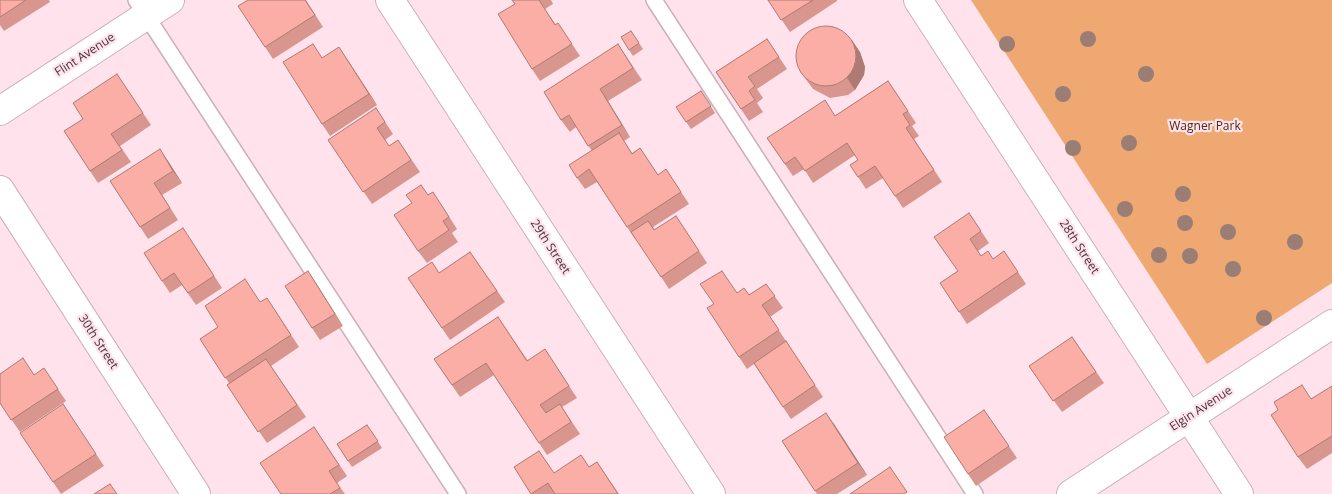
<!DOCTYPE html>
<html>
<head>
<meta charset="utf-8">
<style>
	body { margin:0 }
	canvas { display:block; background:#ffe2eb }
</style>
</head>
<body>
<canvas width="1332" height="494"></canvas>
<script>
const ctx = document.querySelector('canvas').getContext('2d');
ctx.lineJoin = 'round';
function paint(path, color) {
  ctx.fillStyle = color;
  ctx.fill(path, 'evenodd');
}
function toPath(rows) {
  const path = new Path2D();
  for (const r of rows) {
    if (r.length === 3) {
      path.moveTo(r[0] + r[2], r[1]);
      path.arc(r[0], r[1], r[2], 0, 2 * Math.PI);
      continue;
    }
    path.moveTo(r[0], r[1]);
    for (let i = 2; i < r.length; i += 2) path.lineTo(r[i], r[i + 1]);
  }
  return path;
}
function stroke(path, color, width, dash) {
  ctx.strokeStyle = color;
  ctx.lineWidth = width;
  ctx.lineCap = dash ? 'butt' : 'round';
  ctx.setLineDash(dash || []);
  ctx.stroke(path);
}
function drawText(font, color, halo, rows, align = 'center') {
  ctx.font = font + ' "Open Sans",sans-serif';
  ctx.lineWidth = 4.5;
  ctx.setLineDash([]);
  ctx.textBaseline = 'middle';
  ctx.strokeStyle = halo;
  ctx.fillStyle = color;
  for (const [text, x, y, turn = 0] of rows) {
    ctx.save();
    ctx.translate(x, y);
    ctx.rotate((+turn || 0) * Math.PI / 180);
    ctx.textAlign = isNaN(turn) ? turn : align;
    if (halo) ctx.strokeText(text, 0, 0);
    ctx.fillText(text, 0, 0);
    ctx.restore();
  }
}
paint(toPath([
	[971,0,1332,0,1332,283,1207,364]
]), '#f0a873');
const service = toPath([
	[136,0,458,494],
	[654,0,975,494]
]);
const minor = toPath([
	[390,0,711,494],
	[918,0,1239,494],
	[0,190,196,494],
	[1071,494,1332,324]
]);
const tertiary = toPath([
	[0,111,170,0]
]);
stroke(service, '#ccb0b9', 18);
stroke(minor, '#ccb0b9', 30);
stroke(tertiary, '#ccb0b9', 30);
stroke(service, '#fff', 15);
stroke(minor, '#fff', 28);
stroke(tertiary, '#fff', 28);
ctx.fillStyle = '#9a7d74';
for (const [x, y] of [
	[1088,39],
	[1007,44],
	[1146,74],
	[1063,94],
	[1129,143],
	[1073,148],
	[1183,194],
	[1125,209],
	[1185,223],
	[1228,232],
	[1295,242],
	[1159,255],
	[1190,256],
	[1233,269],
	[1264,318]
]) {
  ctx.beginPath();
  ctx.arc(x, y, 8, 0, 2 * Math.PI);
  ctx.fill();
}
paint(toPath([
	[0,0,49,0,50,2,4,31,0,25],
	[306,0,323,27,273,59,265,47],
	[512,0,551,0,553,4,545,9,556,25,558,23,580,56,540,81,532,69,515,4],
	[768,0,837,0,837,1,790,32],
	[631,31,643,49,633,56,629,50],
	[767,39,787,69,757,89,763,98,757,103,763,112,749,121,716,72],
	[618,44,642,80,608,101,630,137,624,141,632,153,640,148,658,175,666,169,689,204,653,227,655,230,676,216,707,263,669,289,636,238,635,239,597,182,585,189,577,178,592,151,576,127,570,132,561,120],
	[860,52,865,67,864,75,855,90,848,95,830,98,813,89,799,70],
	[347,59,377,105,330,136,322,124],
	[117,74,151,125,120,146,131,162,98,183,90,171,83,119],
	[888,81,916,123,912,126,919,136,914,139,942,182,903,208,883,178,866,189,858,177,858,160,855,155,813,183,804,169,793,176,767,138,836,115],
	[701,91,715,113,691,129,676,107],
	[376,108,393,134,385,140,389,146,398,140,420,172,372,204,328,140],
	[168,161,182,183,162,195,178,220,148,239,110,181],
	[428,195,441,204,457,229,452,233,458,242,427,263,418,251],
	[969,213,989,243,978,251,981,256,1012,263,1026,284,967,324,940,283,958,271],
	[191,240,222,288,196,305,182,285,170,293,162,281],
	[470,252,505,302,450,340,408,278,440,273],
	[308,271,343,326,320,340,312,328],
	[766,284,783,308,770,317,823,397,791,419,754,364,747,369,739,357,737,293,749,295],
	[261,302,275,310,299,347,271,366,306,417,267,443,227,385,229,383,200,339,218,327],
	[498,317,528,361,545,349,577,398,562,407,580,434,547,455,494,375,460,397,434,359],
	[1072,337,1104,383,1062,412,1029,366],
	[34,374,52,380,66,401,20,432,0,403],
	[1332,387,1332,453,1307,469,1298,457,1311,399],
	[63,404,104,466,61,494,53,482],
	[984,410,1017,458,976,486,968,474],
	[834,424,867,475,837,494,817,494,782,441],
	[367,425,382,448,352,467,337,444],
	[322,439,347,476,337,483,345,494,281,494],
	[597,462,619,494,531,494,554,473,589,467]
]), '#d8968f');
paint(toPath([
	[852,40,860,52,865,67,864,75,855,90,847,78],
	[339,47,347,59,377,105,369,94],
	[600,89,608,101,630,137,622,125],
	[160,149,168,161,182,183,173,171],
	[308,271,316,283,343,326,335,314],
	[826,413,834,424,867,475,858,463]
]), '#b07a74');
const building = toPath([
	[0,0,26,0,0,17,0,0],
	[248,0,305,0,315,15,265,47,238,6,248,0],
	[512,0,539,0,555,25,558,23,572,44,532,69,498,14,515,4,512,0],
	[768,0,813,0,781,20,768,0],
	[826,56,30],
	[631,31,639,43,629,50,621,37,631,31],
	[767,39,779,57,748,77,755,86,749,91,755,100,741,109,716,72,767,39],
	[313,44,322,58,339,47,369,94,322,124,283,62,313,44],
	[618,44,633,68,600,89,622,125,588,146,569,115,561,120,544,92,618,44],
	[117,74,143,113,111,134,122,150,90,171,64,131,83,119,73,103,117,74],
	[888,81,908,111,903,114,910,125,906,128,934,170,895,196,875,166,858,177,850,165,858,160,847,143,805,171,795,157,785,164,767,138,825,100,835,116,888,81],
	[701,91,711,106,686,122,676,107,701,91],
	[376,108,385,122,377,128,389,146,398,140,411,160,363,192,328,140,376,108],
	[619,133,632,154,640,148,658,175,666,169,681,192,627,227,589,169,577,178,569,165,619,133],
	[160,149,173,171,154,183,170,208,140,227,110,181,160,149],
	[421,185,428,195,433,192,449,217,443,221,449,230,418,251,394,215,412,203,406,195,421,185],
	[969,213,981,231,970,239,981,256,988,251,993,259,1004,251,1018,272,959,312,940,283,958,271,934,237,969,213],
	[676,216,699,251,661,277,631,232,648,221,654,230,676,216],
	[183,228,214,276,188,293,174,273,162,281,144,253,183,228],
	[470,252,497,291,442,328,408,278,432,262,439,273,470,252],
	[308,271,335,314,312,328,285,286,308,271],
	[722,271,737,293,744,288,749,295,766,284,775,296,762,305,779,330,739,357,707,308,714,304,700,284,722,271],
	[245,279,260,302,267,298,291,335,225,378,200,339,218,327,205,306,245,279],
	[498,317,527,361,545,349,569,386,540,405,546,413,560,404,571,422,539,443,486,363,452,385,434,359,498,317],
	[1072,337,1096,372,1053,401,1029,366,1072,337],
	[786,341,815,385,783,407,754,363,786,341],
	[23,358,34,375,44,368,58,389,11,420,0,403,0,374,23,358],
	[266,359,297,405,258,432,227,385,266,359],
	[1302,385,1311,399,1332,386,1332,436,1298,457,1271,415,1278,410,1274,402,1302,385],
	[63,404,96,454,53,482,20,433,63,404],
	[984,410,1009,446,968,474,944,437,984,410],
	[826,413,858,463,815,491,782,441,826,413],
	[367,425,378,441,348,461,337,444,367,425],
	[314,427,339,465,329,471,340,488,330,494,281,494,260,463,314,427],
	[539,451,554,473,581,455,589,467,597,462,618,494,555,494,548,483,531,494,514,467,539,451],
	[890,467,907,492,903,494,850,494,890,467],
	[110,484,117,494,94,494,110,484]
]);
paint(building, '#fbaea6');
stroke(building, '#b07a74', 1);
drawText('12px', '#413539', '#ffe2eb', [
	["Flint Avenue",85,55,-33],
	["29th Street",550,247,57],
	["28th Street",1079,247,57],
	["30th Street",98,342,57],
	["Elgin Avenue",1201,409,-33]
]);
drawText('12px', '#482a12', '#ffe2eb', [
	["Wagner Park",1205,127]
]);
</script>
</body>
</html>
